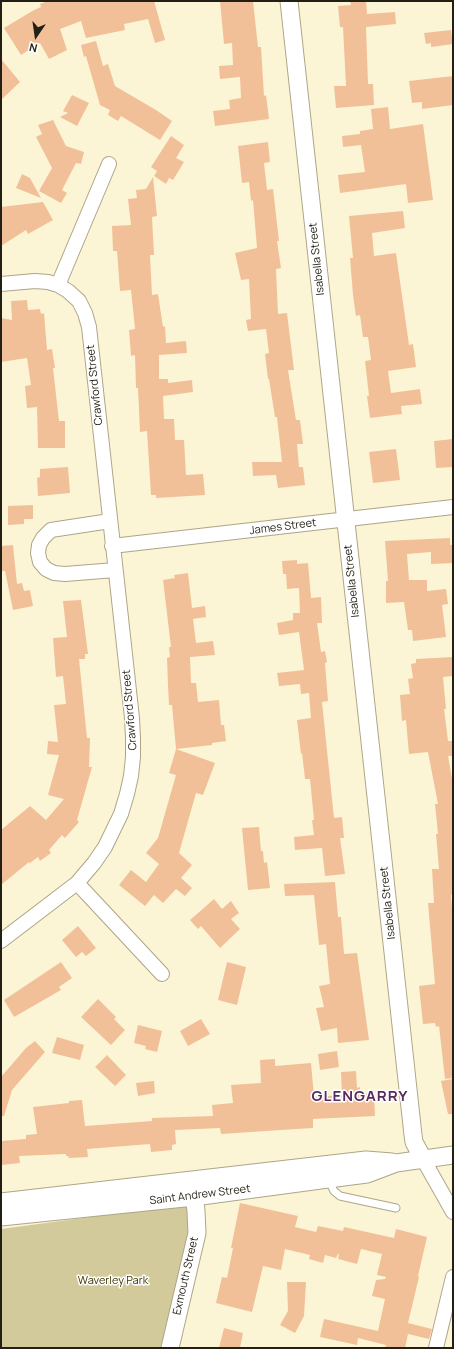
<!DOCTYPE html>
<html>
<head>
<meta charset="utf-8">
<style>
	body { margin:0 }
	#map { position:relative; width:454px; height:1349px; overflow:hidden; background:#fbf5d5; font-family:Manrope,sans-serif }
	canvas { display:block }
	.frame { position:absolute; inset:0; border:2px solid #221f14; pointer-events:none }
	.north { position:absolute; left:16px; top:16px; width:40px; height:40px; -webkit-text-stroke:3px #fff; paint-order:stroke; rotate:193deg; font-size:11px; font-weight:700; line-height:16px; text-align:center; color:#221f14 }
	.north::after { content:''; display:block; margin:auto; width:14px; height:18px; background:#221f14; clip-path:polygon(50% 0,100% 100%,50% 72%,0 100%) }
</style>
</head>
<body>
<div id="map">
<canvas width="454" height="1349"></canvas>
<div class="frame"></div>
<div class="north">N</div>
</div>
<script>
const ctx = document.querySelector('canvas').getContext('2d');
ctx.lineJoin = 'round';
function paint(path, color) {
  ctx.fillStyle = color;
  ctx.fill(path, 'evenodd');
}
function toPath(rows) {
  const path = new Path2D();
  for (const r of rows) {
    path.moveTo(r[0], r[1]);
    for (let i = 2; i < r.length; i += 2) path.lineTo(r[i], r[i + 1]);
  }
  return path;
}
function stroke(path, color, width, dash) {
  ctx.strokeStyle = color;
  ctx.lineWidth = width;
  ctx.lineCap = dash ? 'butt' : 'round';
  ctx.setLineDash(dash || []);
  ctx.stroke(path);
}
function drawText(font, color, halo, rows, align = 'center') {
  ctx.font = font + ' Manrope,sans-serif';
  ctx.lineWidth = 3;
  ctx.setLineDash([]);
  ctx.textBaseline = 'middle';
  ctx.strokeStyle = halo;
  ctx.fillStyle = color;
  for (const [text, x, y, turn = 0] of rows) {
    ctx.save();
    ctx.translate(x, y);
    ctx.rotate((+turn || 0) * Math.PI / 180);
    ctx.textAlign = isNaN(turn) ? turn : align;
    if (halo) ctx.strokeText(text, 0, 0);
    ctx.fillText(text, 0, 0);
    ctx.restore();
  }
}
paint(toPath([
	[202,1202,165,1348,1,1348,1,1229]
]), '#d3ca9b');
paint(toPath([
	[48,1,154,1,165,40,155,43,148,19,124,24,125,30,86,38,81,21,60,29,67,50,49,59,40,43,21,55,4,28,34,10,41,7,40,4],
	[220,1,253,1,258,47,261,47,264,96,266,95,269,119,215,126,213,111,230,109,229,100,241,98,240,77,220,79,219,66,233,65,232,43,224,44],
	[350,1,366,1,367,14,395,12,396,24,366,27,368,84,373,84,374,105,336,108,334,86,346,86,343,27,340,27,338,6,351,5],
	[451,30,453,44,431,47,431,43,426,44,424,33],
	[96,41,103,66,108,64,115,86,156,110,172,121,160,140,121,116,118,121,108,115,110,110,100,105,86,56,84,57,81,45],
	[1,59,20,82,1,100],
	[453,76,453,105,422,109,422,102,412,103,409,81],
	[72,95,89,103,77,126,60,117,68,113,63,111],
	[388,107,390,129,423,124,433,200,408,203,406,184,340,193,338,175,365,172,361,145,343,147,342,136,360,134,360,131,373,129,371,109],
	[53,120,66,146,84,152,81,164,76,163,62,190,67,193,61,203,39,191,52,168,36,137,42,134,38,125],
	[171,136,184,145,176,158,184,162,173,180,169,178,166,184,154,176,157,171,151,167],
	[268,142,270,162,264,163,267,190,273,189,279,241,277,241,281,268,276,269,278,314,287,313,294,370,288,370,296,420,300,420,303,444,297,444,299,467,303,467,305,485,278,488,276,475,253,476,252,462,282,462,277,417,275,417,269,379,268,379,265,354,269,353,266,329,248,331,246,320,251,319,249,279,241,280,235,253,257,248,253,200,251,201,249,182,242,183,238,146],
	[22,174,30,178,41,198,16,188],
	[153,177,157,216,152,217,154,255,150,255,152,295,158,294,163,327,165,326,166,343,186,341,187,353,159,355,159,379,168,379,168,383,192,380,193,392,163,396,164,419,174,419,175,440,184,440,186,475,203,474,205,495,156,498,156,495,151,495,147,431,140,432,138,388,136,388,135,355,131,356,129,330,135,329,131,290,120,291,117,251,113,251,112,226,131,225,128,199,137,198,136,190,146,189],
	[43,202,53,220,28,234,26,230,1,246,1,207],
	[403,211,405,228,372,233,374,256,396,253,409,345,413,344,416,367,388,371,391,393,420,389,422,404,401,406,402,414,370,418,367,396,369,396,365,361,371,360,368,337,363,337,360,315,356,316,353,295,350,258,353,258,349,216],
	[27,300,28,310,40,309,41,314,44,313,47,350,52,349,55,368,53,368,59,421,65,421,65,448,38,448,37,407,27,408,25,386,31,385,27,358,1,362,1,318,12,320,11,301],
	[453,439,453,467,436,468,434,441],
	[396,449,400,480,373,483,369,452],
	[68,467,70,493,38,496,37,478,40,477,40,469],
	[33,505,33,519,24,519,24,524,8,525,8,506],
	[450,538,450,545,453,545,453,563,431,564,431,552,407,554,409,580,427,580,427,591,446,589,448,604,442,605,446,637,413,641,412,630,408,630,404,602,386,603,386,581,388,581,385,541],
	[13,545,17,584,22,583,24,591,30,590,33,606,13,610,5,571,1,571,1,546],
	[297,560,297,564,308,563,311,598,321,597,322,623,317,623,321,652,325,651,327,662,325,663,328,701,322,702,334,818,342,817,344,838,340,838,345,874,325,876,322,848,295,850,294,837,314,835,312,820,314,820,310,779,305,779,302,753,301,754,297,720,311,718,309,693,301,694,300,684,279,686,277,673,304,670,299,632,279,635,277,623,293,620,293,613,300,613,299,588,287,589,286,574,283,574,282,561],
	[188,573,192,608,205,606,206,617,193,619,196,643,213,641,215,655,190,657,191,683,196,683,198,702,219,700,221,725,224,725,226,741,212,743,212,745,176,749,215,763,203,795,196,793,179,853,192,865,181,878,192,888,185,896,176,889,163,903,154,895,145,906,119,885,131,870,146,882,159,864,146,853,158,838,176,775,169,773,176,749,172,705,169,705,168,685,167,658,170,657,169,647,171,647,163,580,175,578,174,575],
	[81,600,88,654,85,654,85,659,79,659,87,738,90,738,89,767,92,767,77,820,79,822,65,838,62,835,49,850,51,853,40,861,38,857,30,863,29,862,1,885,1,830,30,806,46,820,64,799,48,795,59,755,47,754,48,741,58,742,54,705,66,704,63,676,56,677,53,638,67,637,63,601],
	[453,657,453,676,443,677,446,709,444,709,448,741,453,741,453,756,448,756,453,784,453,894,451,895,453,920,453,1078,445,1079,439,1026,436,1027,435,1023,423,1024,419,986,435,984,428,903,434,903,432,869,439,869,436,834,438,834,435,804,438,804,428,752,409,754,406,720,402,721,400,695,410,694,408,679,413,678,411,664,416,663,416,659],
	[259,827,261,851,263,851,264,863,267,862,270,888,248,890,242,828],
	[335,882,338,917,341,917,344,954,357,953,369,1040,338,1043,337,1028,321,1031,316,1008,324,1007,319,986,330,984,326,944,319,945,314,895,285,896,284,884],
	[214,899,222,909,231,901,239,913,231,919,240,929,220,948,201,926,198,929,190,920],
	[78,926,96,948,86,956,82,952,76,957,62,940],
	[61,962,72,978,59,987,61,990,14,1017,4,1000],
	[227,962,246,967,237,1005,218,1000],
	[98,999,116,1017,114,1019,125,1030,111,1045,81,1017],
	[201,1019,210,1034,188,1046,180,1031],
	[138,1025,162,1031,157,1052,145,1049,146,1046,134,1043],
	[57,1037,84,1045,80,1060,52,1053],
	[35,1041,45,1052,12,1090,4,1116,1,1116,1,1077,26,1048],
	[337,1051,339,1067,320,1070,318,1054],
	[107,1055,126,1075,115,1086,95,1067],
	[275,1059,275,1066,311,1063,314,1097,342,1095,341,1072,356,1071,357,1088,360,1087,360,1094,374,1093,375,1116,313,1119,313,1128,281,1130,221,1134,220,1128,175,1130,176,1144,172,1145,172,1150,151,1152,150,1144,87,1149,88,1157,69,1158,68,1156,66,1156,66,1154,19,1156,20,1163,1,1165,1,1141,26,1139,26,1135,37,1134,33,1107,69,1103,69,1101,82,1100,85,1126,152,1121,152,1118,213,1116,212,1105,233,1103,231,1085,261,1083,260,1060],
	[453,1079,453,1114,448,1114,441,1081],
	[154,1081,155,1093,138,1096,136,1083],
	[240,1203,298,1216,295,1227,316,1232,318,1226,343,1231,344,1227,394,1238,396,1229,427,1237,418,1276,419,1277,408,1323,432,1329,429,1339,408,1334,405,1348,385,1348,386,1345,358,1338,357,1345,320,1337,324,1319,378,1331,385,1299,372,1296,376,1280,385,1279,386,1277,377,1275,382,1254,361,1249,357,1264,338,1259,339,1254,338,1254,336,1258,325,1255,323,1263,309,1259,310,1255,285,1249,281,1270,263,1266,252,1312,216,1303,222,1277,227,1278,233,1248,231,1248],
	[287,1282,306,1282,304,1316,295,1333,280,1325,288,1311],
	[224,1328,243,1333,240,1348,219,1348]
]), '#f2c098');
const service = toPath([
	[328,1179,334,1191,340,1196,396,1208]
]);
const minor = toPath([
	[1,284,35,281,48,282,58,285,68,291,79,301,85,313,89,327,132,718,133,738,133,757,131,776,127,794,121,814,105,847,94,863,77,883,1,941],
	[58,285,109,164],
	[110,521,51,530,43,538,39,545,38,553,40,562,46,569,54,573,65,574,115,570],
	[112,546,453,507],
	[77,883,162,974],
	[423,1159,453,1212],
	[436,1348,453,1277]
]);
const tertiary = toPath([
	[289,1,413,1135,414,1142,423,1159],
	[1,1202,366,1160,392,1162],
	[1,1217,194,1197,328,1179,367,1174,396,1163,453,1155],
	[170,1348,197,1233,196,1211,193,1186]
]);
stroke(service, '#aca688', 9);
stroke(minor, '#aca688', 16);
stroke(tertiary, '#aca688', 19);
stroke(service, '#fff', 7);
stroke(minor, '#fff', 14);
stroke(tertiary, '#fff', 17);
drawText('11px', '#221f14', '#fff', [
	["Isabella Street",317,259,-96],
	["Crawford Street",95,385,-96],
	["James Street",283,527,-7],
	["Isabella Street",352,581,-96],
	["Crawford Street",130,710,-95],
	["Isabella Street",388,903,-96],
	["Saint Andrew Street",200,1195,-7],
	["Exmouth Street",186,1276,-77]
]);
drawText('11px', '#3f3706', '#fff', [
	["Waverley Park",113,1281]
]);
ctx.letterSpacing = '1px';
drawText('bold 15px', '#572b60', '#fff', [
	["GLENGARRY",360,1097]
]);
ctx.letterSpacing = '0px';
</script>
</body>
</html>
